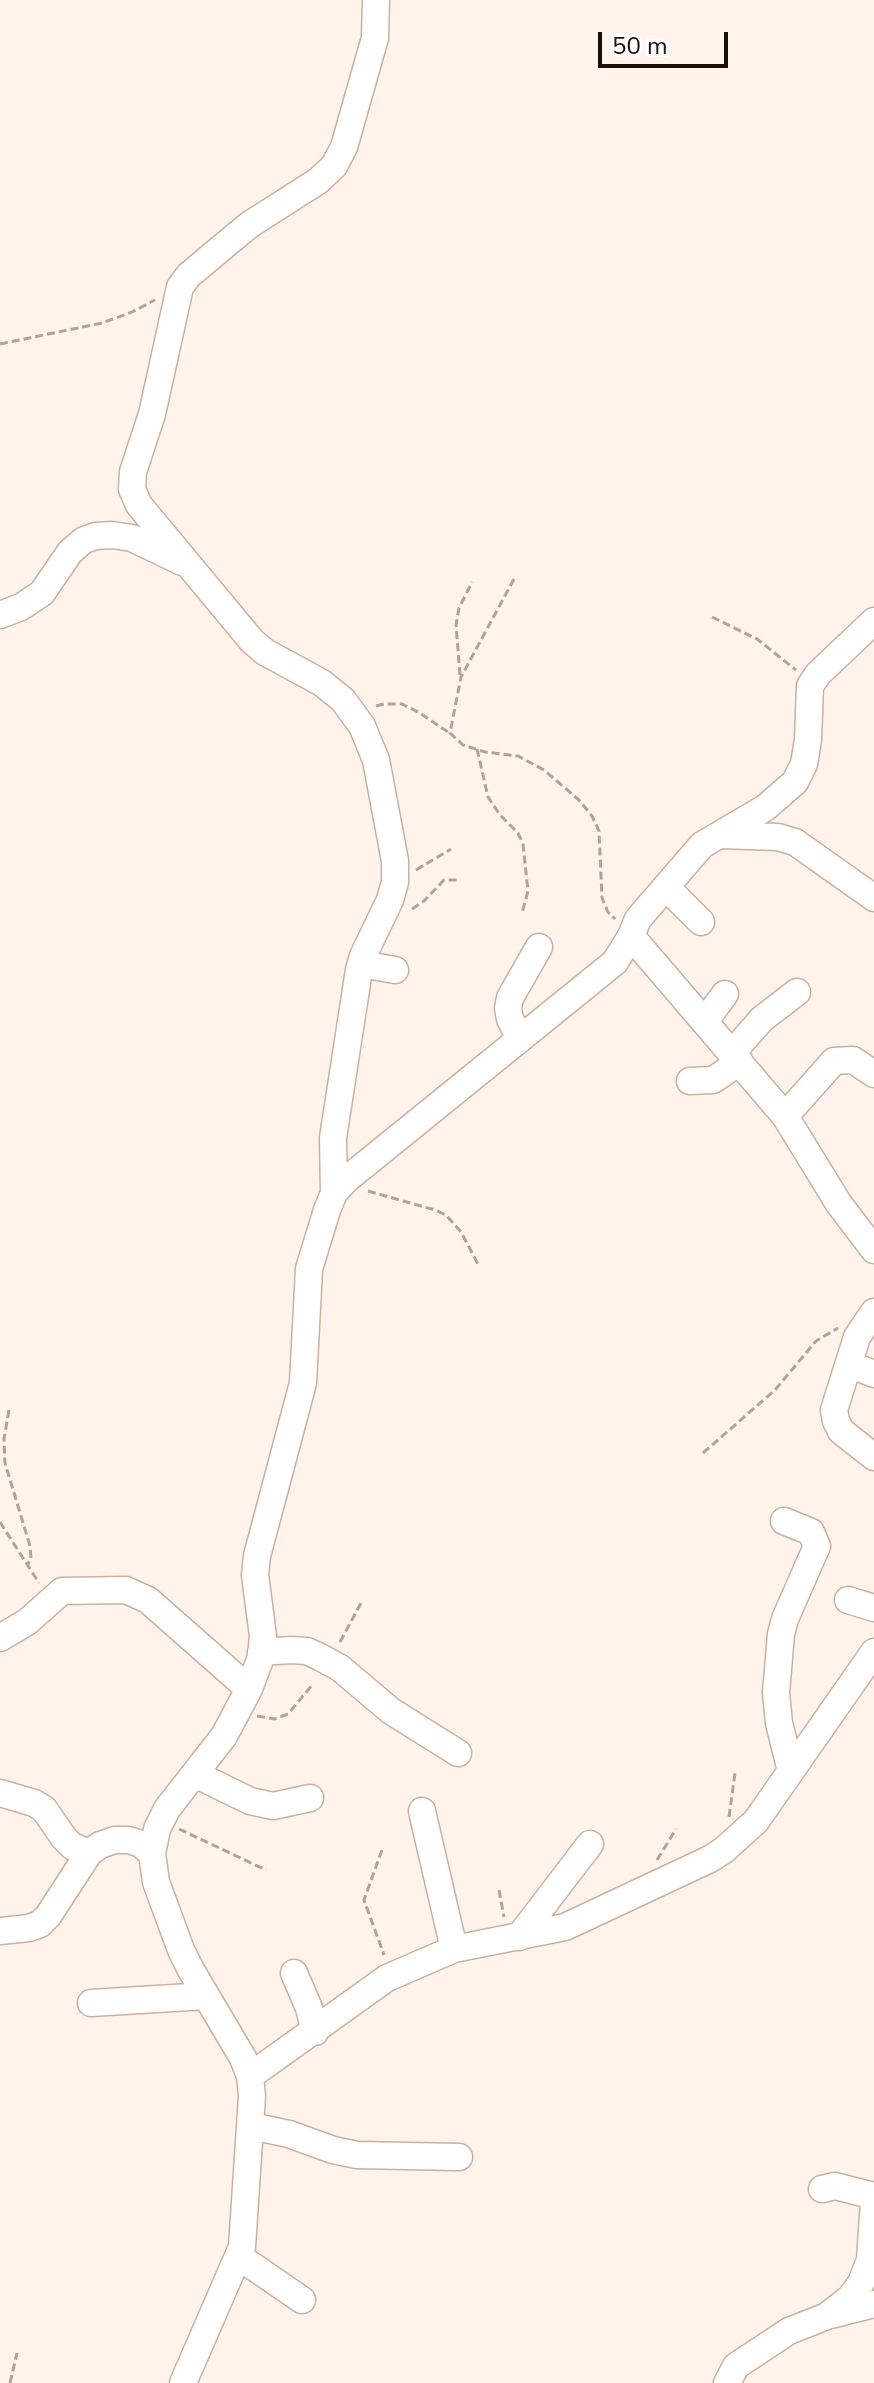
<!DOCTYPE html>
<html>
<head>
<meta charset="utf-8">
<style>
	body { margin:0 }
	#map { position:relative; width:874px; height:2383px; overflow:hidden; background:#fff3ec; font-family:"Nunito Sans",sans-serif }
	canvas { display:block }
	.scale { position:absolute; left:598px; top:32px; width:130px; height:36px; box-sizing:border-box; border:4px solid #1a110b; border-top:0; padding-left:10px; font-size:24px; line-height:28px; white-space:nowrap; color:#1a110b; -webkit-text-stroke:6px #fff; paint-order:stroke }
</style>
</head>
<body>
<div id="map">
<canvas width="874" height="2383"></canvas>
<div class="scale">50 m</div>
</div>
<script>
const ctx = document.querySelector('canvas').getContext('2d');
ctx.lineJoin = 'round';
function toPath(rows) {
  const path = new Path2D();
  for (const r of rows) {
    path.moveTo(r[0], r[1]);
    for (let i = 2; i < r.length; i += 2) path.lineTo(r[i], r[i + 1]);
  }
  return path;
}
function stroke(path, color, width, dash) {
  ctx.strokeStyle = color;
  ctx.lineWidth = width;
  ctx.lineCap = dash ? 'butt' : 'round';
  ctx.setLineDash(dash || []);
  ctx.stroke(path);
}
const minor = toPath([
	[0,615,21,607,42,593,70,552,84,540,96,536,112,535,132,538,182,562],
	[720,835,778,837,795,842,874,898],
	[667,888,701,922],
	[631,936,785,1116,839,1204,874,1250],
	[361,964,395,970],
	[705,1021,725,994],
	[520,1039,510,1019,508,1008,510,998,539,947],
	[732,1053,762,1019,797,992],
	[690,1081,713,1080,740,1062],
	[785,1116,834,1061,853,1060,874,1074],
	[334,1193,333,1138,359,970,363,956,390,900,395,882,395,861,376,760,362,726,343,700,322,683,265,652,252,641,139,505,132,489,133,472,152,414,180,287,189,275,249,225,318,181,334,166,344,147,375,38,376,0],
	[874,1312,857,1337,834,1410,836,1421,841,1431,874,1457],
	[849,1364,874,1374],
	[784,1521,811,1532,817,1546,785,1619,781,1634,776,1693,779,1723,791,1771],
	[848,1600,874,1608],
	[0,1638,27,1622,62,1591,126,1590,148,1600,249,1689],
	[261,1652,291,1650,307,1651,320,1657,340,1668,391,1711,458,1753],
	[195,1774,250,1801,273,1806,310,1798],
	[0,1793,34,1803,44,1809,64,1838,72,1846,89,1853],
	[422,1811,454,1949],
	[0,1931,29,1928,40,1924,48,1916,89,1853,100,1845,115,1840,129,1840,141,1844,152,1854],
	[519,1937,590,1844],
	[294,1973,309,2008,315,2032],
	[91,2003,206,1996],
	[250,2076,387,1978,454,1949,565,1927,710,1859,724,1850,756,1821,874,1652],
	[251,2126,289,2134,333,2150,357,2155,459,2157],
	[822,2189,835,2186,874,2196],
	[238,2256,302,2300],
	[831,2315,874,2304],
	[183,2383,242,2247,252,2096,250,2076,243,2058,191,1970,181,1950,156,1882,152,1854,157,1829,167,1809,224,1736,249,1689,261,1657,263,1636,255,1575,257,1556,303,1383,309,1269,327,1210,334,1193,347,1179,615,962,631,936,638,919,702,845,765,808,795,782,804,764,808,740,810,686,818,674,874,621],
	[727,2383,736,2366,789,2331,827,2316,850,2298,861,2283,870,2260,874,2201]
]);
stroke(minor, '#cbb09f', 29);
stroke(toPath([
	[0,344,102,323,132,312,155,300],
	[514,579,461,677,450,733,463,745,485,752,518,756,544,770,579,800,592,816,599,831,602,898,608,912,615,919],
	[712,617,757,639,796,670],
	[460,675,456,625,459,608,472,582],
	[376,706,384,704,402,704,420,713,448,732],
	[477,749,488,797,500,815,518,833,523,844,528,891,522,913],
	[416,870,451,849],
	[412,909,424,901,444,880,460,880],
	[368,1191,435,1210,446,1215,461,1232,478,1264],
	[9,1410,4,1439,5,1463,30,1546,31,1558,28,1564],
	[703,1453,775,1390,816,1341,838,1328],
	[0,1522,39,1583],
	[340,1642,361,1603],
	[257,1716,274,1719,288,1714,313,1684],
	[729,1817,735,1773],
	[179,1829,266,1870],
	[382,1850,364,1900,384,1955],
	[657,1860,676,1829],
	[499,1890,504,1917],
	[10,2383,17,2353]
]), '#aea49d', 3, [8, 4]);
stroke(minor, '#fff', 26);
</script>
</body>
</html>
